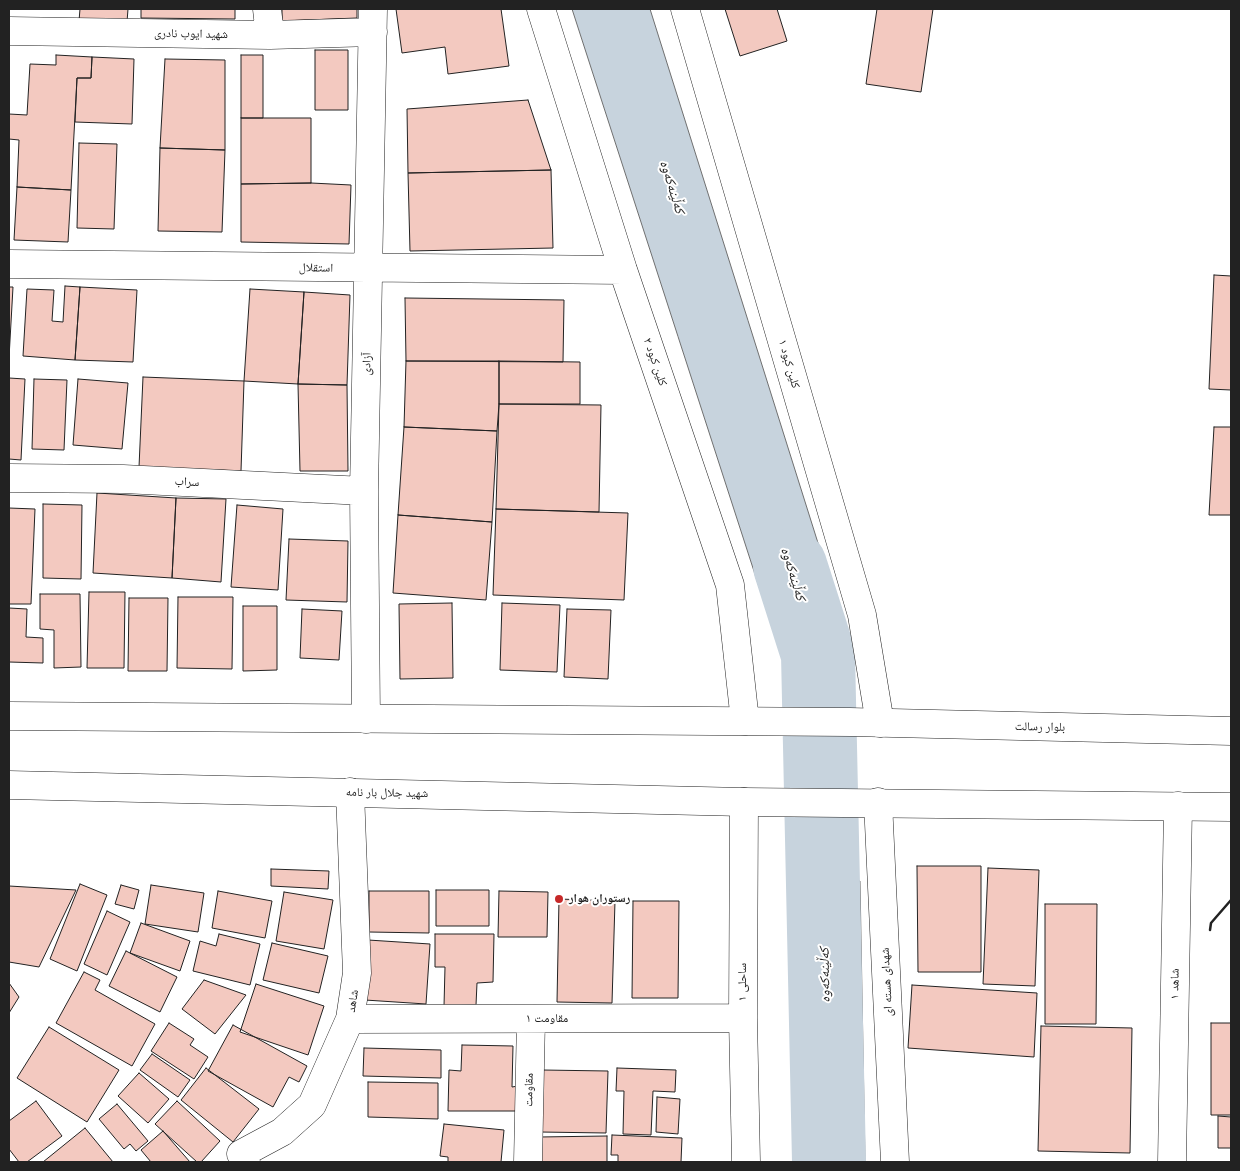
<!DOCTYPE html>
<html>
<head>
<meta charset="utf-8">
<style>
	body { margin:0 }
	#map { position:relative; width:1240px; height:1171px; overflow:hidden; background:#fff; font-family:"PT Sans",sans-serif }
	canvas { display:block }
	.frame { position:absolute; inset:0; border:10px solid #222; pointer-events:none }
</style>
</head>
<body>
<div id="map">
<canvas width="1240" height="1171"></canvas>
<div class="frame"></div>
</div>
<script>
const ctx = document.querySelector('canvas').getContext('2d');
ctx.lineJoin = 'round';
function paint(path, color) {
  ctx.fillStyle = color;
  ctx.fill(path, 'evenodd');
}
function toPath(rows) {
  const path = new Path2D();
  for (const r of rows) {
    path.moveTo(r[0], r[1]);
    for (let i = 2; i < r.length; i += 2) path.lineTo(r[i], r[i + 1]);
  }
  return path;
}
function stroke(path, color, width, dash) {
  ctx.strokeStyle = color;
  ctx.lineWidth = width;
  ctx.lineCap = dash ? 'butt' : 'round';
  ctx.setLineDash(dash || []);
  ctx.stroke(path);
}
function drawText(font, color, halo, rows, align = 'center') {
  ctx.font = font + ' "PT Sans","Noto Naskh Arabic",sans-serif';
  ctx.lineWidth = 4;
  ctx.setLineDash([]);
  ctx.textBaseline = 'middle';
  ctx.strokeStyle = halo;
  ctx.fillStyle = color;
  for (const [text, x, y, turn = 0] of rows) {
    ctx.save();
    ctx.translate(x, y);
    ctx.rotate((+turn || 0) * Math.PI / 180);
    ctx.textAlign = isNaN(turn) ? turn : align;
    if (halo) ctx.strokeText(text, 0, 0);
    ctx.fillText(text, 0, 0);
    ctx.restore();
  }
}
const water = toPath([
	[572,9,650,9,846,632,845,662,784,664,572,9],
	[793,879,860,881,865,1162,798,1162,793,879]
]);
paint(water, '#c7d3dd');
stroke(water, '#6f6f6f', 1);
stroke(toPath([
	[790,566,818,654,829,1162]
]), '#c7d3dd', 74);
const building = toPath([
	[80,9,128,9,127,22,79,21,80,9],
	[141,9,235,9,235,19,141,18,141,9],
	[282,9,357,9,357,18,282,21,282,9],
	[396,9,501,9,509,66,448,74,445,47,402,53,396,9],
	[725,9,777,9,787,41,740,56,725,9],
	[877,9,933,9,921,92,866,84,877,9],
	[315,50,348,50,348,110,315,110,315,50],
	[56,55,92,57,91,78,77,78,71,190,17,187,19,140,9,139,9,114,27,115,30,64,56,65,56,55],
	[241,55,263,55,263,118,241,118,241,55],
	[92,57,134,59,132,124,75,122,77,78,91,78,92,57],
	[165,59,225,60,225,150,160,148,165,59],
	[528,100,551,170,408,173,407,109,528,100],
	[241,118,311,118,311,183,241,184,241,118],
	[79,143,117,144,114,229,77,228,79,143],
	[160,148,225,150,222,232,158,231,160,148],
	[551,170,553,248,410,251,408,173,551,170],
	[311,183,351,185,349,244,241,242,241,184,311,183],
	[17,187,71,190,68,242,14,240,17,187],
	[1214,275,1231,276,1231,390,1209,389,1214,275],
	[65,286,80,287,75,360,23,356,27,289,54,290,52,321,63,322,65,286],
	[9,287,13,287,9,358,9,287],
	[80,287,137,290,133,362,75,360,80,287],
	[250,289,304,292,298,384,244,381,250,289],
	[304,292,350,295,347,385,298,384,304,292],
	[405,298,564,300,563,362,406,361,405,298],
	[406,361,499,361,499,404,497,431,404,427,406,361],
	[499,361,580,362,580,404,499,404,499,361],
	[143,377,244,381,241,471,139,467,143,377],
	[9,378,25,379,21,460,9,459,9,378],
	[34,379,67,380,64,450,32,449,34,379],
	[78,379,128,383,122,449,73,445,78,379],
	[298,384,347,385,348,471,300,471,298,384],
	[499,404,601,405,599,512,496,509,499,404],
	[404,427,497,431,492,522,398,515,404,427],
	[1214,427,1231,427,1231,515,1209,515,1214,427],
	[97,493,176,498,172,578,93,573,97,493],
	[176,498,226,499,221,582,172,578,176,498],
	[43,504,82,505,81,579,43,578,43,504],
	[237,505,283,509,278,590,231,587,237,505],
	[9,508,35,509,31,604,9,604,9,508],
	[496,509,628,513,624,600,493,595,496,509],
	[398,515,492,522,486,600,393,593,398,515],
	[289,539,348,541,347,602,286,600,289,539],
	[89,592,125,592,124,668,87,668,89,592],
	[40,594,80,594,81,667,54,668,54,630,40,629,40,594],
	[178,597,233,597,232,669,177,668,178,597],
	[129,598,168,598,167,671,128,671,129,598],
	[452,603,453,678,400,679,399,604,452,603],
	[502,603,560,605,557,672,500,670,502,603],
	[243,606,277,606,277,670,243,671,243,606],
	[9,608,27,609,26,637,43,638,43,663,9,662,9,608],
	[302,609,342,611,339,660,300,658,302,609],
	[567,609,611,610,608,679,564,677,567,609],
	[917,866,981,866,981,972,918,972,917,866],
	[988,868,1039,870,1035,986,983,984,988,868],
	[271,869,329,871,328,889,271,886,271,869],
	[80,884,107,895,77,971,50,959,80,884],
	[121,885,139,890,134,909,115,904,121,885],
	[151,885,204,893,198,932,145,924,151,885],
	[9,886,76,890,39,967,9,962,9,886],
	[436,890,489,890,489,926,436,926,436,890],
	[218,891,272,901,265,938,212,928,218,891],
	[369,891,429,891,429,933,369,932,369,891],
	[499,891,548,892,547,937,498,937,499,891],
	[284,892,333,900,324,949,276,941,284,892],
	[559,899,615,901,612,1003,557,1002,559,899],
	[633,901,679,901,678,998,632,998,633,901],
	[1045,904,1097,904,1096,1024,1045,1024,1045,904],
	[107,911,130,922,107,975,84,964,107,911],
	[141,923,190,941,180,971,130,953,141,923],
	[219,934,260,944,250,985,193,971,200,941,216,946,219,934],
	[435,934,494,934,493,982,477,983,476,1005,444,1006,445,967,435,967,435,934],
	[368,940,430,944,426,1004,365,1000,368,940],
	[272,943,328,956,319,993,263,980,272,943],
	[126,951,177,977,160,1012,109,986,126,951],
	[84,972,100,980,95,990,155,1024,132,1066,56,1023,84,972],
	[204,980,246,995,215,1034,182,1009,204,980],
	[9,983,19,997,9,1013,9,983],
	[256,984,324,1006,308,1055,240,1032,256,984],
	[912,985,1037,993,1034,1057,908,1048,912,985],
	[169,1023,194,1039,190,1045,208,1057,194,1079,151,1051,169,1023],
	[1211,1023,1231,1023,1231,1115,1211,1115,1211,1023],
	[233,1025,307,1066,299,1082,289,1077,273,1107,208,1071,233,1025],
	[1041,1026,1132,1028,1130,1153,1038,1151,1041,1026],
	[49,1027,119,1070,87,1122,17,1078,49,1027],
	[462,1045,513,1046,512,1087,518,1086,516,1111,448,1111,449,1070,461,1071,462,1045],
	[364,1048,441,1050,441,1078,363,1076,364,1048],
	[152,1054,190,1080,178,1097,140,1070,152,1054],
	[206,1068,259,1109,233,1142,181,1100,206,1068],
	[617,1068,676,1070,675,1092,653,1091,651,1135,623,1134,624,1091,616,1091,617,1068],
	[542,1070,608,1071,606,1133,540,1132,542,1070],
	[139,1073,169,1099,148,1123,118,1096,139,1073],
	[368,1082,438,1083,438,1119,368,1117,368,1082],
	[657,1097,680,1099,678,1134,656,1132,657,1097],
	[36,1101,62,1136,27,1162,19,1162,9,1149,9,1121,36,1101],
	[177,1101,220,1141,201,1162,197,1162,155,1124,177,1101],
	[117,1104,148,1141,136,1151,130,1144,124,1149,99,1119,117,1104],
	[1218,1116,1231,1117,1231,1148,1218,1148,1218,1116],
	[444,1124,504,1130,501,1162,448,1162,448,1157,440,1156,444,1124],
	[85,1128,113,1162,43,1162,85,1128],
	[163,1131,190,1162,151,1162,141,1150,163,1131],
	[612,1135,682,1138,681,1162,618,1162,618,1155,611,1155,612,1135],
	[607,1136,607,1162,539,1162,539,1137,607,1136]
]);
paint(building, '#f3c9c0');
stroke(building, '#222', 1);
const minor = toPath([
	[267,9,270,35],
	[541,9,623,270,730,585,745,721],
	[685,9,862,615,880,723],
	[9,31,270,35,373,32],
	[9,264,623,270],
	[9,478,123,479,364,491],
	[366,719,364,491,373,9],
	[744,802,743,1018,746,1162],
	[878,802,895,1162],
	[350,1019,743,1018],
	[246,1162,241,1154,282,1132,312,1105,350,1019,357,973,350,792],
	[528,1162,531,1019],
	[1172,1162,1178,806]
]);
const major = toPath([
	[9,716,850,722,1231,731],
	[9,785,744,802,1231,807]
]);
stroke(minor, '#222', 29);
stroke(major, '#222', 29);
stroke(minor, '#fff', 28);
stroke(major, '#fff', 28);
stroke(toPath([
	[1210,930,1211,923,1231,900]
]), '#222', 2.5);
for (const [x, y, r, color] of [
	[559,899,5,"#c62828"]
]) {
  const dot = new Path2D();
  dot.arc(x, y, r, 0, 2 * Math.PI);
  ctx.fillStyle = color;
  ctx.fill(dot);
  stroke(dot, '#fff', 2);
}
drawText('12px', '#222', '#fff', [
	["شهید ایوب نادری",191,34,1],
	["استقلال",316,268,1],
	["کلین کبود ۲",655,362,71],
	["آزادی",367,364,-89],
	["کلین کبود ۱",789,364,74],
	["سراب",187,482,3],
	["بلوار رسالت",1040,727,1],
	["شهید جلال بار نامه",387,793,1],
	["ساحلی ۱",743,982,-90],
	["شهدای هسته ای",887,982,-93],
	["شاهد ۱",1175,984,-89],
	["شاهد",353,1001,-82],
	["مقاومت ۱",547,1019],
	["مقاومت",529,1090,-89]
]);
drawText('bold 12px', '#222', '#fff', [
	["رستوران هوار",569,899]
], 'left');
drawText('italic 14px', '#222', '#fff', [
	["کەڵینەکەوە",672,187,73],
	["کەڵینەکەوە",793,574,73],
	["کەڵینەکەوە",825,975,-91]
]);
</script>
</body>
</html>
